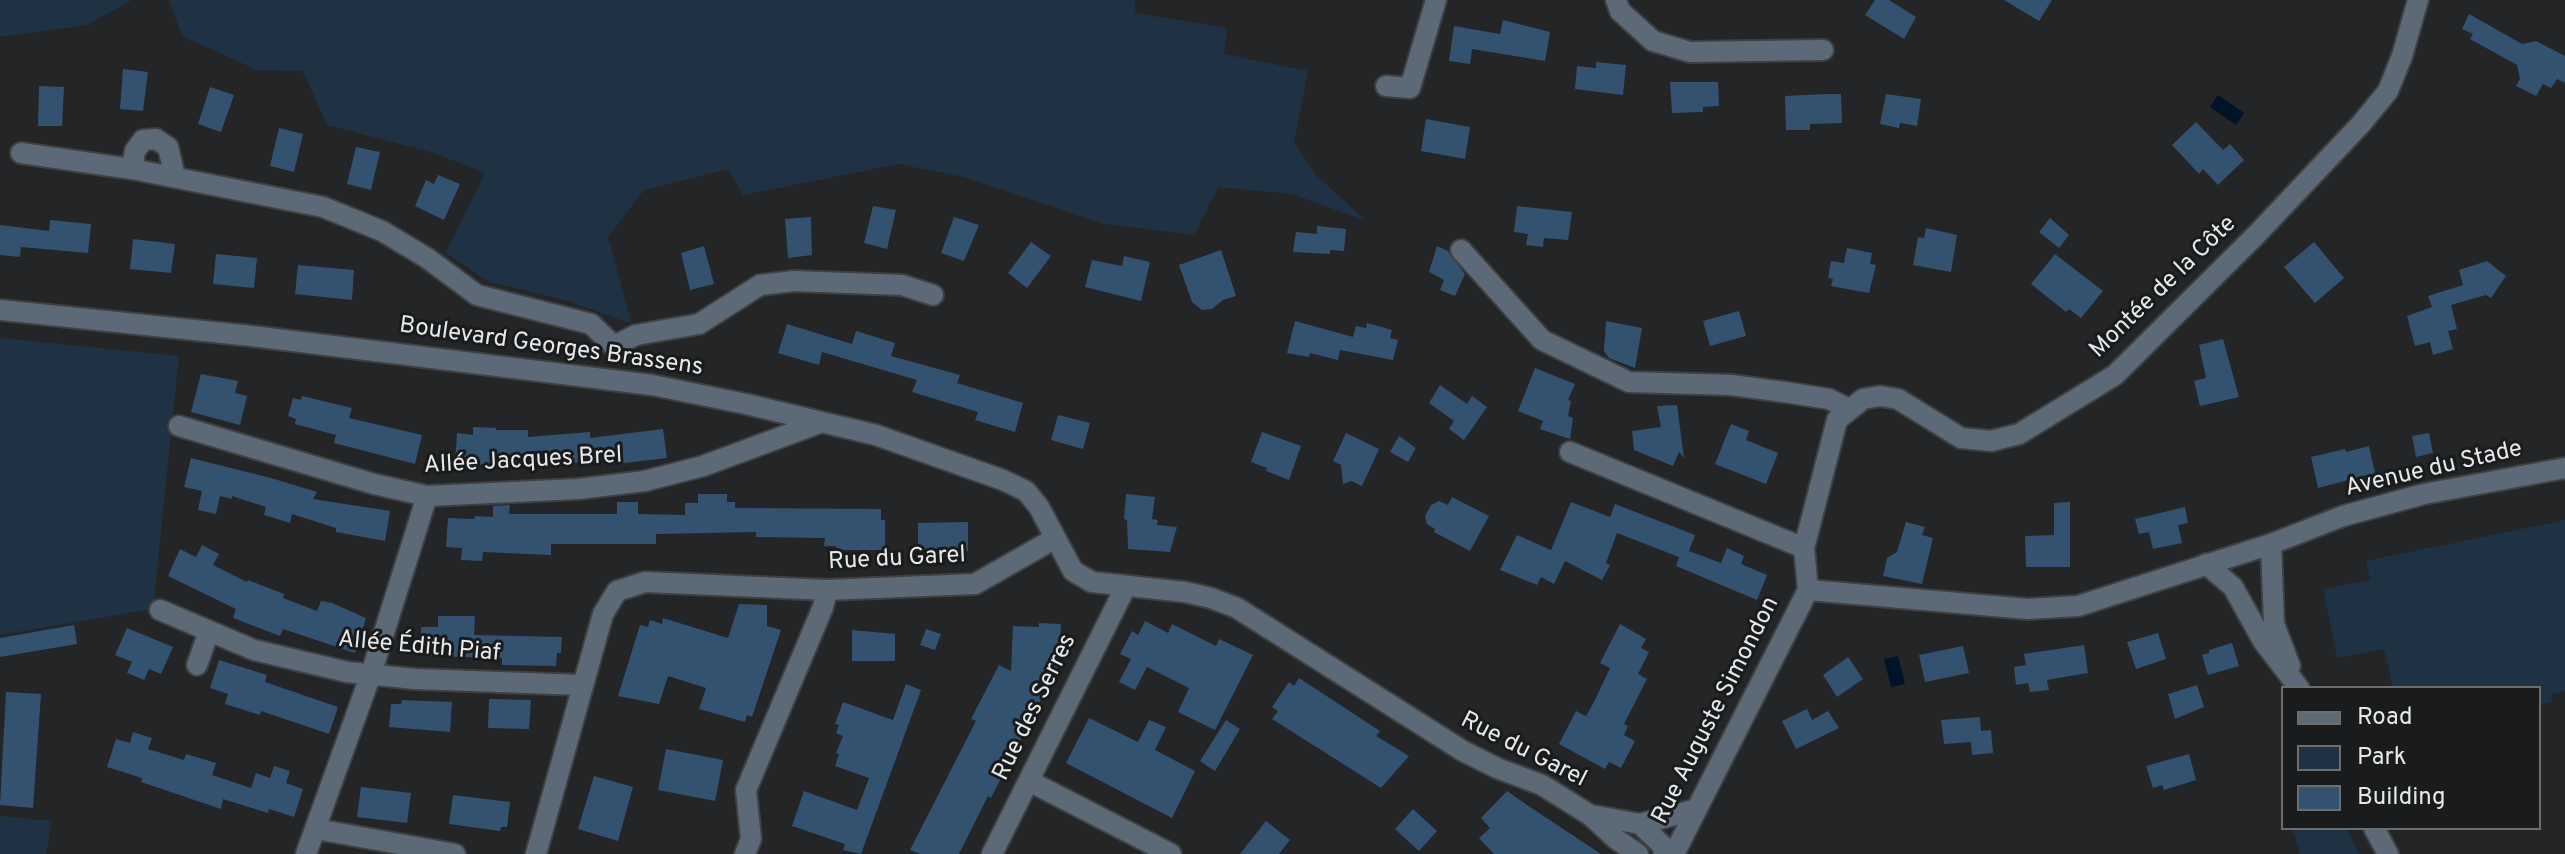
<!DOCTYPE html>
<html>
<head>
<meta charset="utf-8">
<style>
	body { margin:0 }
	#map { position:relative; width:2565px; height:854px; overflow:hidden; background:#232527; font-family:Overpass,sans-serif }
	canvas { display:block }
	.legend { position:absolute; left:2281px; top:686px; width:260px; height:144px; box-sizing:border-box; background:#191b1d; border:2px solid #6b6d6f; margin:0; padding:10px 14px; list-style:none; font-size:24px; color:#e6e8e9 }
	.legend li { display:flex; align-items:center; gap:16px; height:40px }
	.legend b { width:40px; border:2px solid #6b6d6f }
</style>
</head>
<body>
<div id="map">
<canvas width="2565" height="854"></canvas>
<ul class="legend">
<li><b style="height:10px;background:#5c6a78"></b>Road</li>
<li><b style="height:22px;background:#1f3244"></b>Park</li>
<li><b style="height:22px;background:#335270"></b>Building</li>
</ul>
</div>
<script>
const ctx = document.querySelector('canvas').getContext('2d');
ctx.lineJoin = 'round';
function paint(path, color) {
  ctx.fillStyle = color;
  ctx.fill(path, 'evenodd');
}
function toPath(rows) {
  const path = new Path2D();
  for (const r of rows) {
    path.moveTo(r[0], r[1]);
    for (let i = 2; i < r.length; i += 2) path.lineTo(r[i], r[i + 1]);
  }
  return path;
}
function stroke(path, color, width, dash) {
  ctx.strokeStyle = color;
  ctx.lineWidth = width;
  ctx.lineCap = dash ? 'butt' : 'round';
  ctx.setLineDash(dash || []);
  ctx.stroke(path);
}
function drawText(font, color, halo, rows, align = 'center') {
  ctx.font = font + ' Overpass,sans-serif';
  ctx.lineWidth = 6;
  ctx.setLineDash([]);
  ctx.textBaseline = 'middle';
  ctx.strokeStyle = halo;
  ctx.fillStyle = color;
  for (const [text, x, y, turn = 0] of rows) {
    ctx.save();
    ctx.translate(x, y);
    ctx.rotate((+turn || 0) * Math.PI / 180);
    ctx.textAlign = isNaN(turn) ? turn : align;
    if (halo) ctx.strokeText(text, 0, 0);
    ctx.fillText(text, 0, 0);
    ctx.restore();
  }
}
paint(toPath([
	[0,0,162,0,132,0,87,25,0,37],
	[169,0,1135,0,1135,13,1227,28,1224,54,1308,71,1294,142,1316,175,1366,221,1292,194,1218,187,1194,235,1104,224,964,177,898,164,743,195,728,169,644,190,608,237,632,324,565,300,489,282,446,253,485,173,434,153,327,125,303,71,257,70,182,36],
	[0,338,179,356,153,609,0,635],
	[2565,520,2565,691,2551,694,2552,702,2539,704,2539,688,2393,688,2384,649,2337,658,2323,589,2370,580,2366,561],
	[0,816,52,821,46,854,0,854],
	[2299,828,2346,828,2359,854,2300,854,2293,831]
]), '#1f3244');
paint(toPath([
	[2218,95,2244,113,2236,125,2210,107],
	[1898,656,1905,684,1891,687,1884,659]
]), '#001327');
paint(toPath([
	[1875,0,1889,0,1916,17,1904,39,1865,15],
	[2004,0,2052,0,2039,21],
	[2469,14,2522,44,2536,41,2565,56,2565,83,2557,79,2551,88,2543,84,2536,96,2516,86,2520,79,2517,65,2470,39,2473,34,2462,29],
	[1503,20,1550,32,1545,61,1472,49,1470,64,1449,61,1454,26,1500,34],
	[1596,62,1626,65,1623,95,1575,89,1577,66,1596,68],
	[123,69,148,72,143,111,120,109],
	[1670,82,1718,82,1719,106,1703,107,1703,112,1672,113],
	[39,86,64,87,62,126,38,126],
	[210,87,234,95,221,132,198,124],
	[1826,94,1841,94,1842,123,1810,124,1810,130,1786,130,1785,96],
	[1886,94,1921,99,1917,126,1900,123,1899,128,1880,124],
	[1426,119,1470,127,1465,159,1421,151],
	[2196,122,2223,150,2230,144,2244,160,2218,185,2203,169,2199,174,2172,145],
	[279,128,303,134,294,172,270,166],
	[356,147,380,152,371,190,347,184],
	[438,175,460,184,444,220,415,206,426,180,434,184],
	[873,206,896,210,887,249,864,243],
	[1517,206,1572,212,1568,240,1544,238,1543,247,1526,245,1528,234,1514,232],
	[811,217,812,255,788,258,785,219],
	[954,217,979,225,964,261,941,253],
	[2050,218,2069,235,2059,248,2039,232],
	[50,220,91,224,88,253,21,247,20,257,0,255,0,225,49,231],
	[1317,226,1346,229,1344,251,1330,250,1330,254,1293,252,1296,232,1317,234],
	[1926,228,1957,235,1951,272,1913,265,1918,237,1924,238],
	[133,239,175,244,171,273,130,269],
	[1031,242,1051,256,1027,288,1008,273],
	[2314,242,2344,278,2315,303,2284,267],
	[704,246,714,284,690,290,681,253],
	[1437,246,1448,251,1465,274,1455,296,1440,290,1444,280,1429,272],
	[1847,248,1872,253,1870,264,1876,265,1869,293,1831,286,1833,279,1828,278,1831,261,1844,263],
	[1221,250,1236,296,1223,300,1212,309,1202,310,1192,302,1179,265],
	[216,254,257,258,254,288,213,284],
	[2055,254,2103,291,2081,318,2069,309,2066,312,2031,284],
	[1124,256,1150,262,1141,301,1085,287,1092,260,1122,266],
	[2487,261,2506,276,2491,298,2486,295,2451,305,2457,329,2448,331,2453,349,2433,355,2430,342,2415,346,2407,316,2432,307,2428,296,2463,285,2459,270],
	[298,265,354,270,352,300,295,294],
	[1739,311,1746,336,1710,346,1703,321],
	[1295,321,1353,337,1356,326,1366,328,1367,323,1392,330,1390,338,1398,340,1393,360,1340,350,1338,360,1310,353,1309,357,1287,353],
	[1606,321,1642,328,1635,368,1609,358,1604,351],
	[787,324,852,344,856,331,895,343,891,356,960,375,957,383,1023,403,1015,432,975,420,978,412,912,392,917,380,822,352,819,365,778,353],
	[2223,339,2239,397,2200,406,2194,381,2206,378,2199,345],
	[1535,368,1575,384,1568,400,1571,401,1568,416,1573,418,1570,439,1540,429,1543,421,1518,411],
	[201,374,238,381,235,393,247,396,240,425,191,412],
	[1440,385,1467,404,1472,396,1487,407,1464,440,1449,429,1454,421,1429,403],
	[302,396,352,408,349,418,422,435,415,464,334,443,336,435,295,424,296,419,288,416,293,398,301,400],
	[1677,405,1684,458,1679,452,1673,466,1634,450,1632,431,1661,427,1657,406],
	[1058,415,1090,423,1083,449,1051,440],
	[1731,424,1749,431,1746,440,1778,453,1766,484,1715,464],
	[473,427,496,428,496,430,528,430,528,437,590,432,590,438,663,429,667,458,616,464,616,459,536,466,455,464,457,433,473,435],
	[1262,432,1301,446,1289,480,1266,471,1267,468,1251,462],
	[1346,433,1379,449,1362,486,1351,481,1343,484,1341,465,1333,461],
	[2429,433,2433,453,2416,457,2412,436],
	[1399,436,1416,448,1408,462,1390,452],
	[2369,446,2375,473,2318,488,2311,457,2345,449,2346,452],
	[191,458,271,478,317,492,313,499,390,511,385,541,336,532,336,528,292,514,290,523,264,515,266,507,232,496,232,499,220,496,216,514,198,510,202,491,184,487],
	[698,494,727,494,727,502,735,502,735,508,881,509,881,520,885,520,885,550,835,550,836,546,824,546,825,538,756,537,756,532,656,534,656,544,551,544,551,555,483,552,482,561,461,560,462,548,446,547,448,518,474,519,475,516,493,517,493,506,510,505,509,514,617,514,617,502,638,502,638,514,685,515,685,503,698,503],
	[1126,494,1155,497,1152,519,1158,520,1157,525,1177,527,1170,552,1128,549,1127,520,1124,519],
	[1452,497,1489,516,1470,551,1434,532,1435,529,1427,524,1425,516,1431,505,1439,501,1448,505],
	[1571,502,1610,517,1615,504,1695,535,1689,551,1721,563,1727,548,1744,556,1741,564,1767,575,1757,600,1676,566,1679,557,1617,533,1606,563,1610,565,1602,580,1565,561,1554,584,1541,577,1537,585,1500,570,1517,535,1551,550],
	[2070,502,2070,567,2026,567,2025,536,2054,535,2054,503],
	[2185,507,2188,523,2178,525,2182,543,2153,549,2149,532,2139,534,2135,519],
	[968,522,968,551,918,553,918,523],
	[1906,522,1925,527,1922,535,1933,538,1922,584,1883,576,1887,558,1897,552],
	[202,545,219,554,213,565,247,582,248,580,284,594,283,598,317,611,321,601,332,603,366,618,355,653,283,629,280,636,233,618,236,609,168,576,180,549,196,557],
	[739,604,767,605,767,626,781,630,752,717,747,715,745,722,699,709,706,688,668,676,659,704,618,696,640,625,648,627,650,620,662,624,663,618,728,638],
	[438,616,475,616,474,635,562,637,561,653,557,653,556,666,502,665,502,658,421,656,421,627,438,627],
	[1145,621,1168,633,1172,624,1216,646,1219,639,1253,655,1215,730,1178,712,1189,688,1147,667,1135,690,1119,682,1131,659,1120,654,1132,631,1138,635],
	[1039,623,1061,624,1059,664,991,798,988,796,959,854,920,854,910,850,976,721,971,719,999,665,1011,671,1013,626,1039,627],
	[1620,624,1646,639,1641,648,1649,652,1638,674,1647,679,1624,724,1628,726,1624,735,1635,741,1621,768,1609,762,1605,769,1559,744,1576,711,1586,716,1594,702,1610,668,1600,663],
	[74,625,77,644,0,657,0,638],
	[127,628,173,647,161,674,149,669,144,680,127,673,132,662,115,655],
	[926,629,941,634,935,650,920,645],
	[852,630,895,634,895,661,852,661],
	[2158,633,2166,659,2136,669,2127,642],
	[2232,643,2239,666,2208,675,2202,655,2209,653,2209,650],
	[2084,645,2088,673,2047,680,2049,690,2030,692,2028,683,2016,685,2014,667,2026,665,2024,654],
	[1963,646,1969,673,1925,682,1919,655],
	[1848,657,1863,679,1837,697,1823,675],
	[219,660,267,675,265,682,338,707,329,734,261,711,260,715,225,704,228,694,210,688],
	[1299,678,1380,731,1376,736,1409,756,1381,788,1272,719,1278,711,1272,707,1289,682,1294,686],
	[906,684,921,690,861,854,843,850,845,844,792,826,804,791,857,810,869,778,835,766,839,754,836,753,843,736,836,733,839,725,835,724,843,702,893,720],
	[2197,685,2204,707,2175,719,2168,694],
	[6,692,41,694,33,808,0,805],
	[489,699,531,700,529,729,488,728],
	[402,700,452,702,450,732,389,727,391,704,401,704],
	[1807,709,1812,720,1828,711,1839,728,1796,749,1782,721],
	[1980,717,1981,731,1991,730,1993,753,1972,755,1971,742,1944,744,1941,720],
	[1089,718,1138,742,1149,720,1166,727,1155,750,1195,771,1172,818,1066,763],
	[1226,720,1240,729,1215,771,1200,761],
	[133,732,152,738,148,749,184,760,186,754,216,763,212,775,251,788,256,773,270,778,274,766,290,771,286,783,303,789,294,817,269,809,268,813,223,799,221,809,141,782,142,778,107,767,116,739,130,743],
	[666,749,723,760,715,801,658,790],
	[2189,754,2196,780,2164,790,2162,785,2153,788,2146,766],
	[594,776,633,787,618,841,578,829],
	[361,787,411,793,407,823,357,817],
	[1507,791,1530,807,1601,854,1494,854,1479,838,1490,828,1481,818],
	[453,795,510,802,507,827,501,827,500,831,449,824],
	[1413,809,1437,831,1419,851,1395,829],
	[1266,821,1290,840,1279,854,1240,854]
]), '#335270');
const minor = toPath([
	[1616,0,1620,11,1653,41,1690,52,1823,50],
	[1386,86,1410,88,1436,0],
	[21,153,132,169,323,207,382,231,427,258,477,295,591,324,614,346,636,335,699,324,760,285,794,281,902,285,933,295],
	[132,169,135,151,143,140,156,139,168,147,175,177],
	[1461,250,1542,340,1629,382,1731,385,1784,392,1829,399,1849,409],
	[0,310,252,336,652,385,746,404,876,435,1003,480,1026,491,1039,507,1073,571,1092,582,1185,592,1211,598,1237,608,1463,751,1497,768,1542,785,1590,815,1616,839,1638,854],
	[179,426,374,484,427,496,578,489,645,481,703,466,822,422],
	[1570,452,1804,548],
	[2271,544,2274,624,2290,666],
	[2206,564,2233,587,2263,641,2299,688],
	[1808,590,2028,609,2078,606,2271,544,2343,516,2424,494,2565,468],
	[160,610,254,650,347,672,415,679,582,685],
	[197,665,209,631],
	[1029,781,1171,854],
	[1591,815,1640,824,1697,809],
	[1640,824,1663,846,1664,854],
	[2374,828,2388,854],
	[316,829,455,854],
	[306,854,371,674,427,496],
	[536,854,603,614,617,591,645,582,827,590,975,584,1054,539],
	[745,854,751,839,746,790,823,607,827,590],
	[992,854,1126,586],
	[1674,854,1808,590,1804,548,1837,420,1863,399,1880,396,1898,399,1961,438,1991,441,2019,434,2115,375,2256,235,2361,124,2388,91,2402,56,2418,0]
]);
stroke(minor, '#3e4042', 24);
stroke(minor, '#5c6a78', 20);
drawText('24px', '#e6e8e9', '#191b1d', [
	["Montée de la Côte",2164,288,-44],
	["Boulevard Georges Brassens",551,348,8],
	["Allée Jacques Brel",523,462,-3],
	["Avenue du Stade",2434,470,-13],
	["Rue du Garel",897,560,-3],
	["Allée Édith Piaf",419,648,5],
	["Rue des Serres",1036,708,-64],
	["Rue Auguste Simondon",1717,711,-63],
	["Rue du Garel",1523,751,27]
]);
</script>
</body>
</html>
